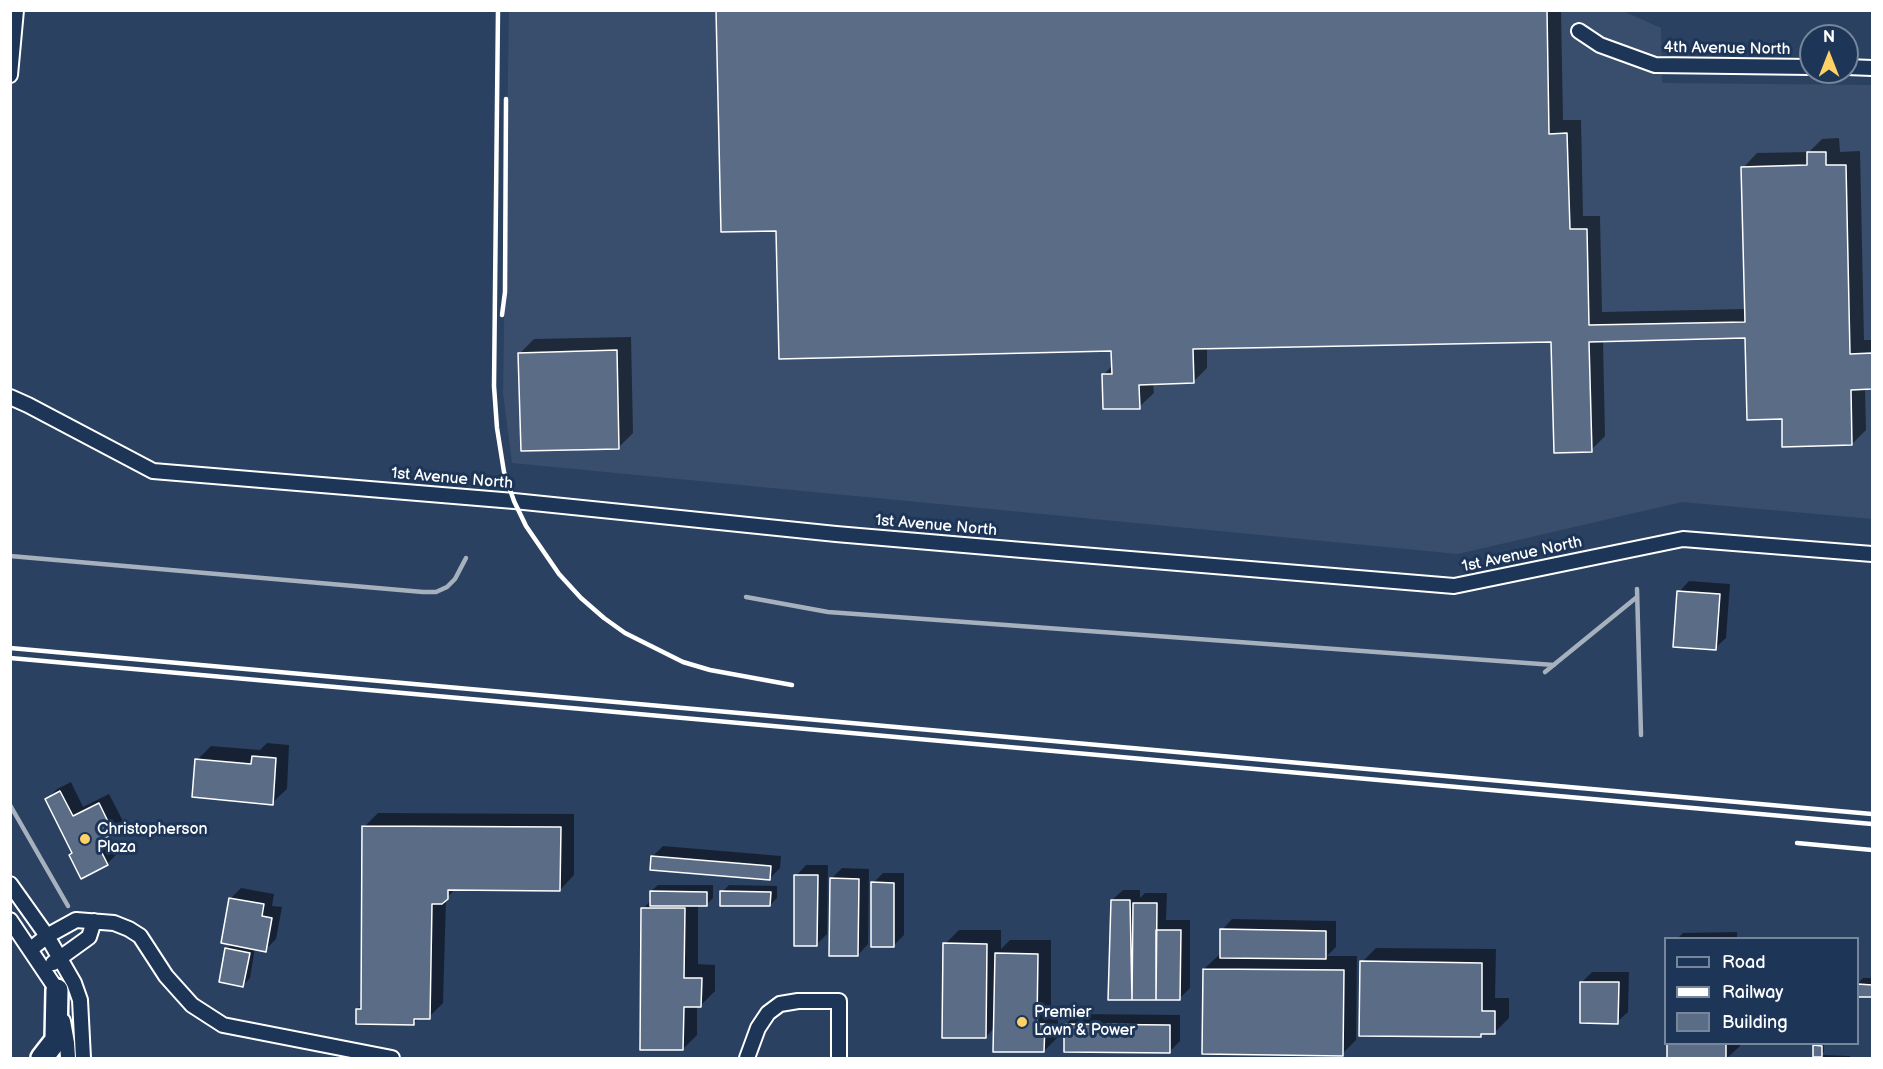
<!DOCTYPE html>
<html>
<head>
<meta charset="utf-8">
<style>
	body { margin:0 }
	#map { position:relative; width:1883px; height:1069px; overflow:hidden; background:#2a4161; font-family:"Balsamiq Sans",sans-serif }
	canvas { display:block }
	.frame { position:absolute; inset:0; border:12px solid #fff; pointer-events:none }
	.legend { position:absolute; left:1664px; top:937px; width:195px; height:108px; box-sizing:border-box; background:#1d3557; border:2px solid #77869a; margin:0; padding:8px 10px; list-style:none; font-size:18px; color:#fff }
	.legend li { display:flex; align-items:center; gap:12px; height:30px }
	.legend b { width:30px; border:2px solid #77869a }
	.north { position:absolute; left:1799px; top:24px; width:60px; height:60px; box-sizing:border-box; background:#1d3557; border:2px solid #77869a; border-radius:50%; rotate:0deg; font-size:16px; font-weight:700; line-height:24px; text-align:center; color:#fff }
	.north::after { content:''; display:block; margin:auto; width:21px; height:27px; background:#ffd166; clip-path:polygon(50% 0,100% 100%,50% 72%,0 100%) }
</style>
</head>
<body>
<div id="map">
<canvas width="1883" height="1069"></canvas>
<div class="frame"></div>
<ul class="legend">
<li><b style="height:8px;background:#1d3557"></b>Road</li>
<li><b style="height:8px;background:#fff"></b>Railway</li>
<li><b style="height:16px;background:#5b6c86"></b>Building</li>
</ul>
<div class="north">N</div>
</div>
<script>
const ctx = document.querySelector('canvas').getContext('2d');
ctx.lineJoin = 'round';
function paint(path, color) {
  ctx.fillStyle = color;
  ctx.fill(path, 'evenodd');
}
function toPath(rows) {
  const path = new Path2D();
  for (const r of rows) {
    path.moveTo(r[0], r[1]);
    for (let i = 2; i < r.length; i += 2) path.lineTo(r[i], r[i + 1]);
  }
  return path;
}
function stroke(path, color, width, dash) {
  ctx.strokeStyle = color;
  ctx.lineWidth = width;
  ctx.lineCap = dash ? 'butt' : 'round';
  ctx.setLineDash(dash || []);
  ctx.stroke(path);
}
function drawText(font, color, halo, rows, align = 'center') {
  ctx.font = font + ' "Balsamiq Sans",sans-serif';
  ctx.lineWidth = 6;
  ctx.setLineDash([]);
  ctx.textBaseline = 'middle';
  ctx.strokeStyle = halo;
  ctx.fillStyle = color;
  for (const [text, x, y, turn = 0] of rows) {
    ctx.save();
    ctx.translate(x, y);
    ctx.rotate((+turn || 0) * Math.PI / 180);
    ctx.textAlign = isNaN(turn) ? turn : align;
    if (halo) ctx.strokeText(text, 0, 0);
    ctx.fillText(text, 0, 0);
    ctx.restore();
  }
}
paint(toPath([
	[509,11,1623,11,1661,28,1662,83,1872,85,1872,519,1682,502,1458,554,512,463,503,393]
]), '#394e6c');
paint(toPath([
	[718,10,1561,10,1563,120,1581,120,1583,216,1600,216,1602,312,1746,309,1743,168,1757,153,1809,152,1822,139,1839,138,1840,152,1860,151,1864,340,1872,340,1872,388,1865,388,1866,430,1852,444,1783,417,1746,337,1603,340,1605,436,1591,450,1553,340,1207,348,1207,368,1193,382,1153,383,1154,393,1139,407,1103,375,1113,365,1113,350,778,230],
	[631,337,633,433,619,447,520,353,534,339],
	[1689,581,1730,584,1726,638,1715,648,1679,592],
	[267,743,289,745,287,789,272,803,197,760,211,746,260,750],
	[71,782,83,807,109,794,124,823,108,836,117,854,107,864,73,852,47,799,57,789],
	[378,813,574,814,574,875,560,890,456,888,446,899,443,1003,429,1017,420,1017,413,1024,357,1009,362,1004,364,827],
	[663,846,781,856,780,868,769,879,653,856],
	[806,865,828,865,827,934,816,945,796,876],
	[842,868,869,869,868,944,858,955,831,879],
	[883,873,904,873,904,935,893,946,873,883],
	[658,885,713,885,713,898,706,905,698,905,698,964,715,965,715,991,701,1005,697,1005,697,1035,683,1049,643,909,651,900,651,891],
	[729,885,777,886,777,898,770,905,722,892],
	[241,888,274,894,272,906,282,907,276,939,265,950,255,948,250,978,243,985,227,949,232,944,231,898],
	[1123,890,1140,890,1140,898,1145,893,1167,893,1166,920,1190,920,1190,988,1179,999,1109,998,1112,900],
	[1232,919,1336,921,1336,947,1327,956,1357,956,1356,1040,1342,1054,1204,969,1219,955,1222,955,1222,930],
	[959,930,1001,930,1001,949,1010,940,1051,940,1051,1010,1058,1010,1058,1037,1044,1051,995,1027,986,1037,945,944],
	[1737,932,1737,938,1678,938,1683,933],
	[1376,948,1496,949,1495,998,1509,998,1509,1018,1495,1032,1485,1032,1481,1036,1362,962],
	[1592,972,1629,972,1628,1012,1617,1022,1582,982],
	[1863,978,1872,978,1872,995,1858,995,1858,983],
	[1076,1014,1180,1015,1180,1041,1169,1052,1066,1024],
	[1669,1044,1740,1044,1740,1046,1727,1058,1668,1058],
	[1817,1044,1824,1044,1824,1052,1821,1055,1814,1046],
	[1822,1055,1850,1056,1850,1058,1819,1058]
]), '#0007');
stroke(toPath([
	[10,556,423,592,436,592,447,587,455,579,466,558],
	[1637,589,1641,735],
	[746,597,828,612,1554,665],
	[1545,672,1637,597],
	[10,805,68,906]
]), '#a7b1be', 4.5);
const building = toPath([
	[716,10,1547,10,1549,134,1567,133,1570,229,1587,229,1589,325,1745,322,1741,167,1807,165,1807,152,1826,152,1826,165,1846,165,1850,354,1872,353,1872,389,1851,390,1852,445,1782,447,1782,419,1747,420,1745,338,1589,342,1592,452,1554,453,1551,342,1193,349,1194,383,1139,385,1140,409,1103,409,1102,374,1112,374,1111,351,779,359,776,231,721,232,716,10],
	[617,350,619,449,521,451,518,353,617,350],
	[1677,591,1720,594,1716,650,1673,647,1677,591],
	[252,756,276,758,273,805,192,797,195,759,251,764,252,756],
	[60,791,73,816,99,803,114,834,97,843,108,865,81,879,69,855,72,853,45,799,60,791],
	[362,826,561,827,560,891,448,890,448,899,442,904,432,904,430,1019,414,1019,414,1025,356,1024,356,1009,361,1009,362,826],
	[651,856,771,866,770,880,650,870,651,856],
	[794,875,818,875,817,946,794,946,794,875],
	[830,878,859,879,858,956,829,956,830,878],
	[871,882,894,883,894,947,871,947,871,882],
	[650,891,707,892,707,906,650,906,650,891],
	[720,891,771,892,770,906,720,906,720,891],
	[229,898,264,904,262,916,272,918,266,952,221,943,229,898],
	[1111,900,1130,900,1132,1000,1108,1000,1111,900],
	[1133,903,1157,903,1156,1000,1132,1000,1133,903],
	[641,908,685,908,684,978,702,978,701,1007,684,1007,683,1050,640,1050,641,908],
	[1220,929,1326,931,1326,959,1220,958,1220,929],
	[1156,930,1181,930,1180,1000,1156,1000,1156,930],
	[943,943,987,944,986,1038,942,1038,943,943],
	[225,948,250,953,243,987,219,982,225,948],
	[995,953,1038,954,1037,1024,1045,1024,1044,1052,993,1052,995,953],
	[1360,961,1482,963,1482,1011,1495,1011,1495,1034,1481,1034,1481,1037,1359,1036,1360,961],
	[1203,969,1344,970,1343,1056,1202,1054,1203,969],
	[1580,982,1619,982,1618,1024,1580,1023,1580,982],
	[1858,984,1872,985,1872,997,1858,997,1858,984],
	[1064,1024,1170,1025,1170,1053,1064,1052,1064,1024],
	[1667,1044,1726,1044,1726,1058,1667,1058,1667,1044],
	[1813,1045,1822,1046,1822,1057,1813,1057,1813,1045]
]);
paint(building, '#5b6c86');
stroke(building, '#fff', 1.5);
const minor = toPath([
	[1579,31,1600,45,1655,65,1811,67],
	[1847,67,1872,68],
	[10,75,16,10],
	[10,397,28,405,153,471,514,501,836,534,1022,550,1454,586,1683,539,1872,554],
	[10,884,47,936,74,983,80,1000,83,1058],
	[10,920,57,990,58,997],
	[31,949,47,936,76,920,114,923,129,929,140,936,166,976,192,1005,223,1025,392,1058],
	[53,963,89,937,94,921],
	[63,1021,67,1043,68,1058],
	[747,1058,758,1028,768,1013,780,1004,798,1001,839,1001,839,1058]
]);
const primary = toPath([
	[42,1058,56,1040,57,990]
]);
stroke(minor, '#fff', 18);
stroke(primary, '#fff', 26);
stroke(minor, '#1d3557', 14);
stroke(primary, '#1d3557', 21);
stroke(toPath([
	[498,10,494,386,497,428,504,472,514,501,526,526,559,574,581,598,604,618,625,633,683,662,710,670,792,685],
	[502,315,505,292,506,99],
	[10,648,1872,814],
	[10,658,1872,824],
	[1797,843,1872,850]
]), '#fff', 4.5);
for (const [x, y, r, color] of [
	[85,839,6,"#ffd166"],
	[1022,1022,6,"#ffd166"]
]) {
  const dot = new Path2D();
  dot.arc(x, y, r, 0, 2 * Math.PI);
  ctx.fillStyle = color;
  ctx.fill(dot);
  stroke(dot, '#1d3557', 2);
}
drawText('16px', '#fff', '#1d3557', [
	["4th Avenue North",1727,49,1],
	["1st Avenue North",452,479,5],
	["1st Avenue North",936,526,5],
	["1st Avenue North",1522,555,-12]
]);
drawText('16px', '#fff', '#1d3557', [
	["Christopherson",97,830],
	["Plaza",97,848],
	["Premier",1034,1013],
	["Lawn & Power",1034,1031]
], 'left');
</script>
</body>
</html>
